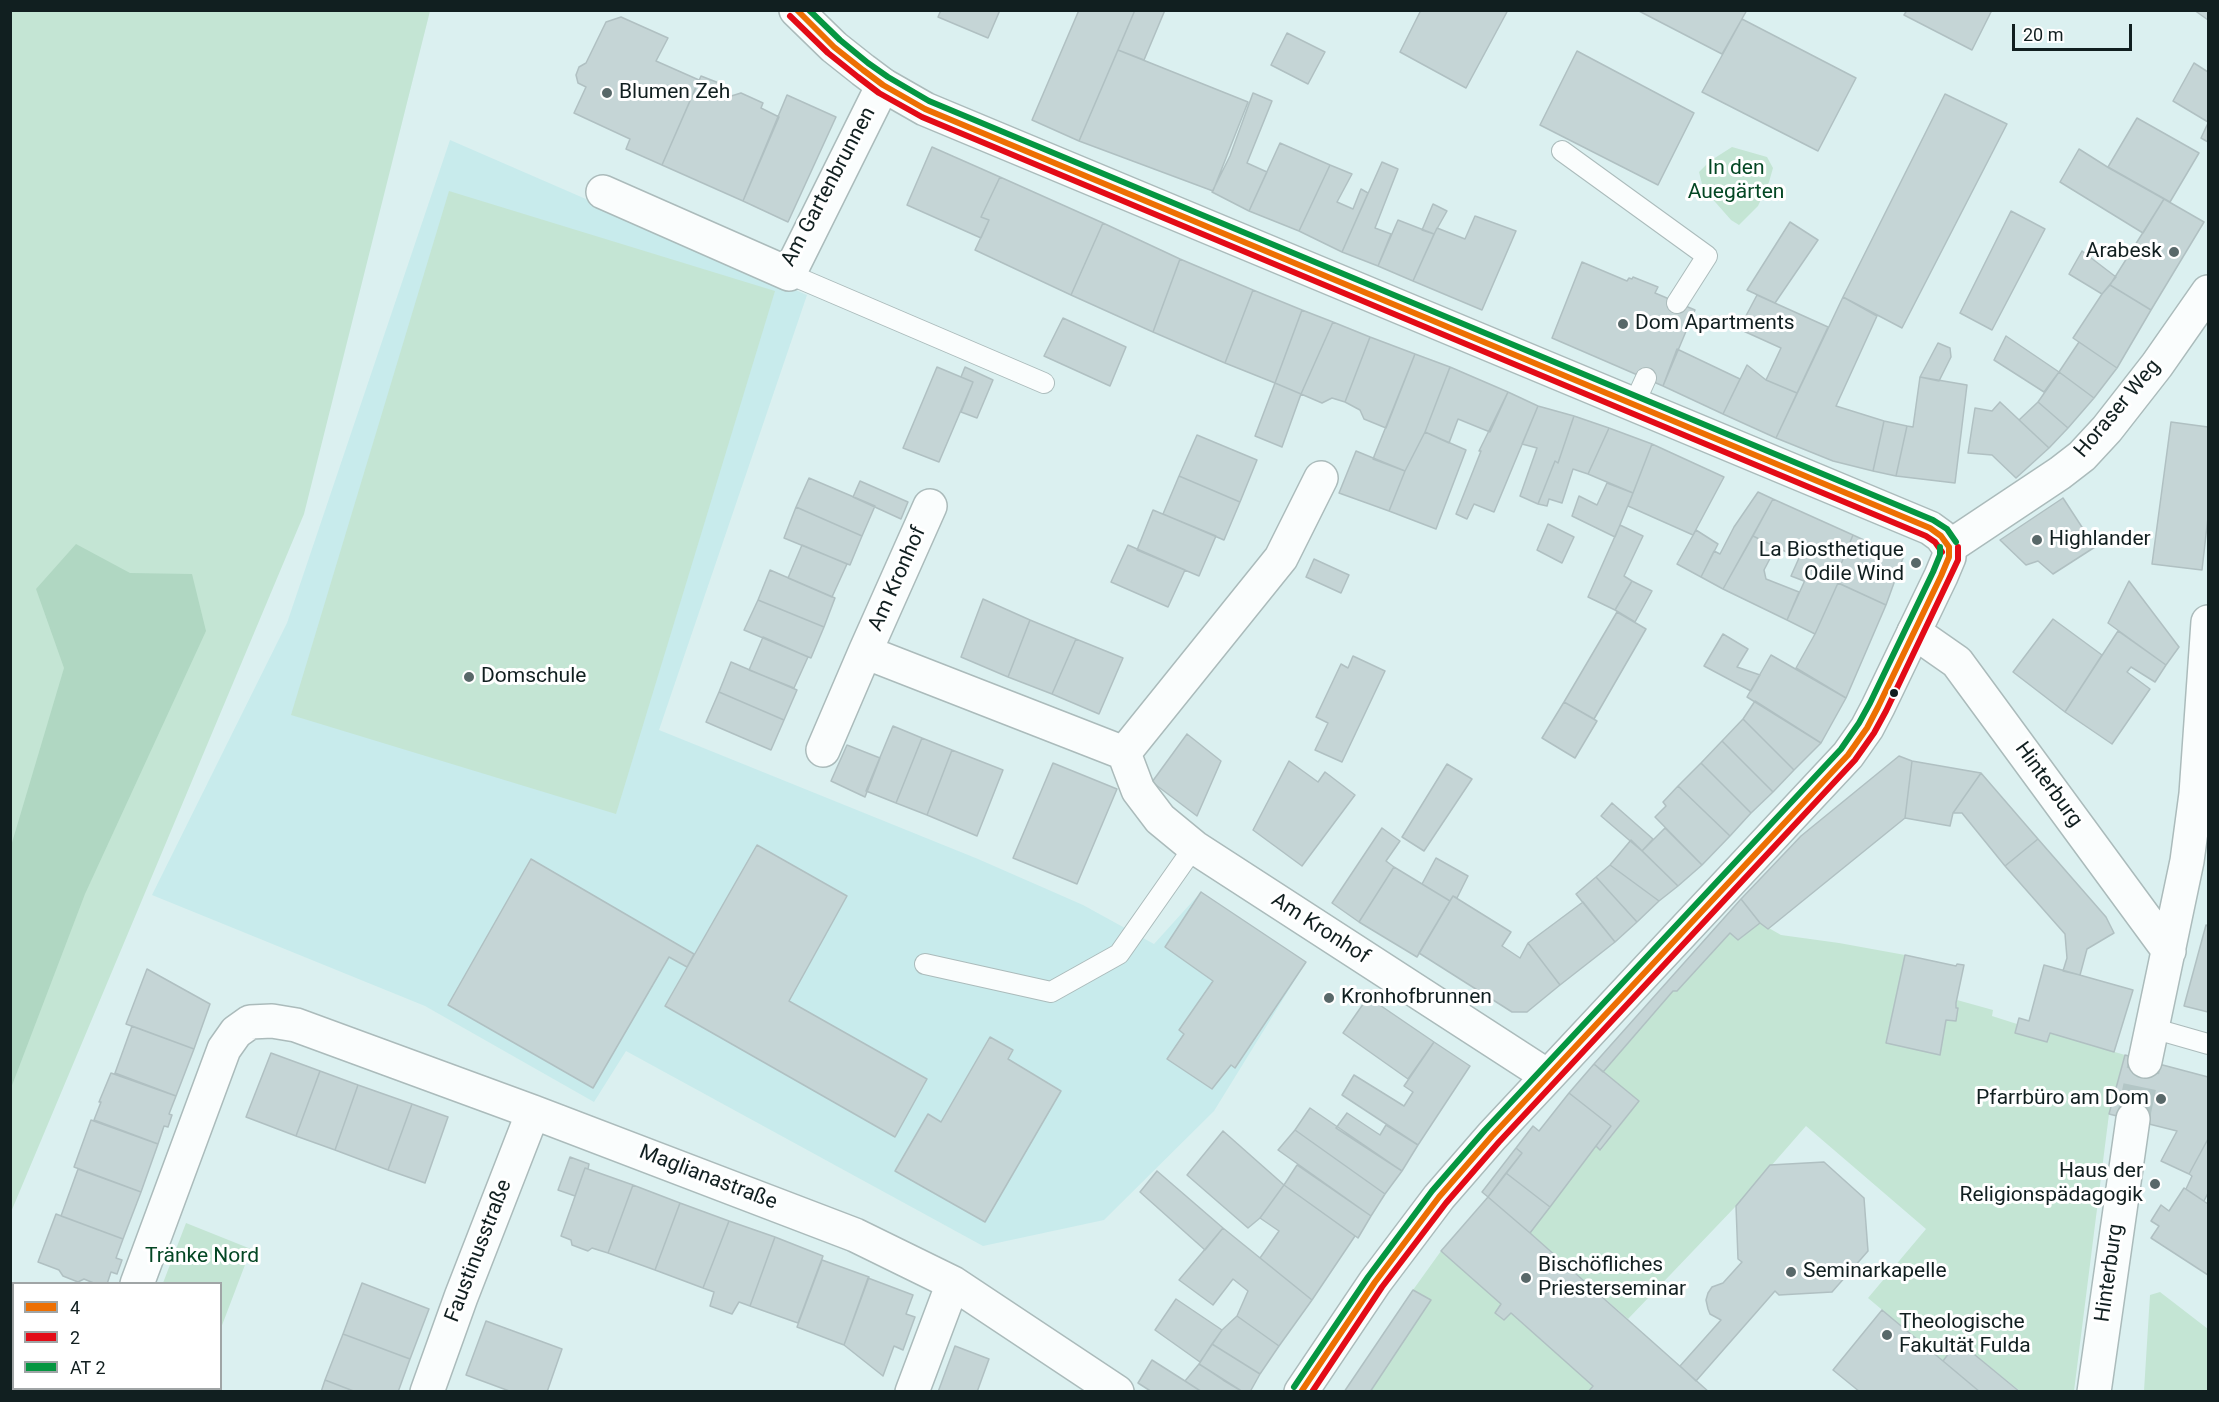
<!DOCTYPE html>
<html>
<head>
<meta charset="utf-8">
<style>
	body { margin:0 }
	#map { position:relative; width:2219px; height:1402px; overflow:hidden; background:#dbf0f0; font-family:Roboto,sans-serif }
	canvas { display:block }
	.frame { position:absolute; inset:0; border:12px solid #111f20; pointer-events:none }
	.legend { position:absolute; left:12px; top:1282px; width:210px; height:108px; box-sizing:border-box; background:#fff; border:2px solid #a0a5a6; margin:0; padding:8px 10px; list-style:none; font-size:18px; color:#111f20 }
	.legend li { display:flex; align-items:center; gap:12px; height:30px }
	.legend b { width:30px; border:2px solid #a0a5a6 }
	.scale { position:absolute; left:2012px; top:24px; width:120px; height:27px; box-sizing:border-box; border:3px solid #111f20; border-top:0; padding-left:8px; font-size:18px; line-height:21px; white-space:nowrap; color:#111f20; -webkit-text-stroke:4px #fff; paint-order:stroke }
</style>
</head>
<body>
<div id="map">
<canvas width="2219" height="1402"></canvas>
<div class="frame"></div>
<ul class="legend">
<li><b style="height:8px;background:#ed6f03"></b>4</li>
<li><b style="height:8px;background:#e30b17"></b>2</li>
<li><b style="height:8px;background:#059641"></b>AT 2</li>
</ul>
<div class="scale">20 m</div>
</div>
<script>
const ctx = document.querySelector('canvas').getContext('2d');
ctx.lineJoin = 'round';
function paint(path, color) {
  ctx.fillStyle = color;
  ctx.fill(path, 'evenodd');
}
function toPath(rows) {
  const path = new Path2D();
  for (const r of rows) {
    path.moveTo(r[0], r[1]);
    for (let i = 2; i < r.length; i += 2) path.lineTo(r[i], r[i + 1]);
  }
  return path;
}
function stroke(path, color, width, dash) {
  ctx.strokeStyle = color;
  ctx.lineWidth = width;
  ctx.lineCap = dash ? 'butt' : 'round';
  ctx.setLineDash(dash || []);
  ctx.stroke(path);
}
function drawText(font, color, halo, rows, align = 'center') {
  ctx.font = font + ' Roboto,sans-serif';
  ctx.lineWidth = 6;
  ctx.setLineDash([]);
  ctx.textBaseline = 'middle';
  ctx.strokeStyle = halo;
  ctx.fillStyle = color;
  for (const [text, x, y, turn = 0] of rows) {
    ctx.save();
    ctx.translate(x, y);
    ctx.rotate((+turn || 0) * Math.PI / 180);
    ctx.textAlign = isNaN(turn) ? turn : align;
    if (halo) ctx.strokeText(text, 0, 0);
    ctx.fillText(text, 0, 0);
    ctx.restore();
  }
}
paint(toPath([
	[450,140,807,295,659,730,978,859,1083,905,1154,944,1201,892,1306,962,1214,1111,1104,1220,983,1246,626,1051,594,1102,425,1006,152,895,287,623]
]), '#c8ebec');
paint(toPath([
	[11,11,430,11,304,514,11,1212],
	[1732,147,1767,157,1773,168,1769,182,1758,206,1739,225,1731,220,1709,195,1702,184,1699,172,1710,161],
	[449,191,775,291,616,814,291,715],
	[1760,923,1781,935,1839,943,1905,955,1886,1042,1940,1054,1946,1020,1956,1021,1958,1008,1956,1008,1957,1000,1993,1010,1992,1016,2017,1024,2015,1033,2047,1042,2050,1033,2125,1055,2109,1114,2074,1391,2020,1391,1959,1342,1943,1361,1868,1298,1926,1229,1806,1126,1736,1206,1628,1319,1530,1233,1596,1146,1601,1150,1639,1101,1603,1072,1673,991,1677,991,1730,933,1738,940],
	[186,1223,251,1249,221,1328,220,1284,163,1283],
	[1441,1251,1501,1304,1495,1313,1504,1320,1511,1313,1593,1386,1588,1392,1370,1392,1431,1300,1413,1290],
	[2160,1292,2208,1329,2208,1391,2144,1391,2150,1295],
	[122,1388,197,1388,197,1389,196,1392,120,1391]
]), '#c4e5d4');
paint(toPath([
	[76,544,130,573,192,574,206,631,85,894,11,1088,11,846,64,668,36,589]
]), '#b0d7c2');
const building = toPath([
	[941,10,1000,10,988,38,938,17,941,10],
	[1079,10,1135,10,1079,141,1032,120,1079,10],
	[1135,10,1165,10,1144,60,1118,50,1135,10],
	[1421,10,1508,10,1466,88,1400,52,1421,10],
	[1637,10,1747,10,1722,54,1637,10],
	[1907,10,1992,10,1972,50,1904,15,1907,10],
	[2194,10,2208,10,2208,20,2194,10],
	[621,17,668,38,656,61,699,80,662,165,626,149,630,139,574,113,586,87,578,83,576,75,579,67,586,63,606,22,621,17],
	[1742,19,1856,78,1818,151,1702,92,1742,19],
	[1287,33,1325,52,1308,84,1271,65,1287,33],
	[1118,50,1248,102,1213,191,1079,141,1118,50],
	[1577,51,1694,113,1658,185,1540,125,1577,51],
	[2194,63,2208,72,2208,122,2173,101,2194,63],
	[701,76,724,85,728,97,741,93,763,103,761,108,779,117,743,201,662,165,701,76],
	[1253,93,1272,101,1247,163,1267,172,1249,211,1212,192,1230,156,1253,93],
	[1945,94,2007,124,1902,328,1843,297,1945,94],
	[787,95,836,117,788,222,743,201,787,95],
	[2137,118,2199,153,2170,202,2108,167,2137,118],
	[2208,123,2208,142,2201,138,2208,123],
	[1280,143,1330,165,1299,231,1249,211,1280,143],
	[932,147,1000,177,981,217,989,220,981,238,907,205,932,147],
	[2079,149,2109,168,2164,199,2143,233,2060,182,2079,149],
	[1382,162,1398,169,1375,228,1391,234,1378,266,1342,252,1382,162],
	[1330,165,1352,174,1337,202,1353,209,1361,189,1368,193,1342,252,1299,231,1330,165],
	[1000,177,1103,223,1071,295,975,250,989,220,981,217,1000,177],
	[2164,199,2204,222,2151,310,2110,285,2164,199],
	[1433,204,1447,211,1434,234,1422,230,1433,204],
	[2011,211,2045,229,1992,330,1960,313,2011,211],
	[1475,216,1516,231,1482,310,1413,281,1437,228,1465,239,1475,216],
	[1398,220,1434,234,1413,281,1378,266,1398,220],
	[1790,222,1818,240,1775,303,1747,290,1790,222],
	[1103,223,1180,259,1153,332,1071,295,1103,223],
	[2082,251,2116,277,2102,294,2069,274,2082,251],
	[1180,259,1253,290,1225,363,1153,332,1180,259],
	[1582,262,1627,281,1629,278,1632,279,1633,277,1658,287,1655,293,1695,310,1663,386,1552,338,1582,262],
	[2110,285,2151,310,2117,368,2073,338,2102,294,2110,285],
	[1253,290,1302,310,1275,383,1225,363,1253,290],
	[1757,295,1828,327,1797,393,1766,380,1781,348,1739,329,1757,295],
	[1843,297,1877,316,1836,406,1884,421,1873,471,1833,461,1776,438,1843,297],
	[1302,310,1333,322,1301,394,1275,383,1302,310],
	[1063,318,1126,347,1110,386,1044,356,1063,318],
	[1333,322,1370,337,1345,402,1332,398,1322,403,1301,394,1333,322],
	[2006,336,2059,372,2044,392,1994,360,2006,336],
	[1370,337,1415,354,1386,428,1364,419,1360,410,1345,402,1370,337],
	[2079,342,2117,368,2094,398,2059,372,2079,342],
	[1938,343,1950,348,1951,357,1939,381,1920,377,1938,343],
	[1677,349,1740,379,1723,414,1663,386,1677,349],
	[1415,354,1450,367,1425,432,1405,471,1373,459,1415,354],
	[1747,365,1766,380,1797,393,1776,438,1723,414,1747,365],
	[937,367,973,382,939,462,903,448,937,367],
	[965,367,993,380,977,418,961,412,973,382,961,377,965,367],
	[1450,367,1508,392,1490,432,1458,419,1449,443,1425,432,1450,367],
	[2059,372,2094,398,2068,428,2038,402,2059,372],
	[1920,377,1967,385,1955,483,1896,476,1907,426,1913,427,1920,377],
	[1275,383,1301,394,1282,447,1255,436,1275,383],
	[1508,392,1538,406,1494,512,1474,504,1467,519,1456,514,1481,451,1479,451,1508,392],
	[2000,402,2049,448,2016,478,1992,455,1968,453,1975,408,1992,411,2000,402],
	[2038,402,2068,428,2049,448,2019,420,2038,402],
	[1538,406,1574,416,1558,463,1555,461,1538,504,1520,496,1537,448,1522,444,1538,406],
	[1574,416,1609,428,1588,474,1573,469,1562,503,1549,499,1547,506,1538,504,1555,461,1558,463,1574,416],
	[1884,421,1907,426,1896,476,1873,471,1884,421],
	[2171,422,2208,427,2208,517,2202,570,2152,564,2171,422],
	[1609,428,1652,444,1633,493,1588,474,1609,428],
	[1425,432,1466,450,1436,529,1389,511,1405,471,1425,432],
	[1197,435,1257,460,1240,502,1179,476,1197,435],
	[1652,444,1724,477,1693,535,1628,506,1652,444],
	[1356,451,1405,471,1389,511,1339,493,1356,451],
	[1179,476,1240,502,1224,540,1163,514,1179,476],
	[809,478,875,506,862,536,796,507,809,478],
	[860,481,908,502,901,519,853,497,860,481],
	[1607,483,1633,493,1615,537,1572,516,1579,496,1597,505,1607,483],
	[1758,492,1773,499,1723,589,1701,577,1714,551,1720,554,1734,527,1758,492],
	[2063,498,2095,547,2053,574,2038,561,2026,565,2000,540,2063,498],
	[1773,499,1853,535,1834,581,1810,569,1804,581,1791,576,1799,558,1753,536,1773,499],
	[796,507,862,536,850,565,784,538,796,507],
	[1153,510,1216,536,1199,576,1137,550,1153,510],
	[1548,524,1574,537,1562,563,1537,550,1548,524],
	[1620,525,1643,536,1624,576,1632,581,1615,610,1588,597,1620,525],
	[1696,530,1718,544,1701,577,1677,564,1696,530],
	[1853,535,1903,558,1886,605,1834,581,1853,535],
	[1753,536,1776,547,1764,570,1766,579,1799,592,1787,620,1723,589,1753,536],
	[802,545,847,564,832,597,788,578,802,545],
	[1128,545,1185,570,1168,607,1111,582,1128,545],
	[1314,559,1349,575,1341,593,1306,577,1314,559],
	[1810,569,1838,583,1815,634,1787,620,1810,569],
	[770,570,835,598,824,627,758,600,770,570],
	[1632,581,1652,591,1635,622,1615,610,1632,581],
	[2129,581,2179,647,2166,665,2108,623,2129,581],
	[1838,583,1886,605,1846,698,1796,668,1815,634,1838,583],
	[983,599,1030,620,1008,677,961,657,983,599],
	[758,600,824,627,811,658,744,630,758,600],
	[1617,612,1646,629,1594,719,1564,702,1617,612],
	[2053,619,2102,655,2065,712,2013,672,2053,619],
	[1030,620,1076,639,1052,694,1008,677,1030,620],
	[2118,631,2166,665,2155,682,2131,667,2127,672,2150,689,2112,744,2065,712,2118,631],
	[1723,634,1748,649,1737,667,1760,675,1751,691,1704,666,1723,634],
	[763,637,808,657,794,688,749,670,763,637],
	[1076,639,1123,658,1099,714,1052,694,1076,639],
	[1771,655,1846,698,1821,743,1747,697,1771,655],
	[1353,656,1385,671,1342,762,1315,750,1328,723,1316,717,1341,664,1348,668,1353,656],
	[731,662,797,690,784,720,719,692,731,662],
	[719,692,784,720,771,750,706,722,719,692],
	[1755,701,1821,743,1794,770,1743,719,1755,701],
	[1564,702,1597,721,1575,758,1542,738,1564,702],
	[1743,719,1794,770,1773,792,1722,741,1743,719],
	[893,726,922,738,896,803,866,791,893,726],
	[1187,734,1221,761,1197,816,1152,782,1187,734],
	[922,738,952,750,927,815,896,803,922,738],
	[1722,741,1773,792,1751,813,1701,763,1722,741],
	[847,745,880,758,865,797,831,781,847,745],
	[952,750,1003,770,977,836,927,815,952,750],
	[1899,756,1912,761,1905,818,1768,929,1760,923,1741,899,1801,836,1899,756],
	[1289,761,1318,782,1325,772,1355,795,1302,866,1253,830,1289,761],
	[1912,761,1981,773,1953,813,1950,826,1905,818,1912,761],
	[1053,763,1117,789,1077,884,1013,858,1053,763],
	[1701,763,1751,813,1730,836,1678,786,1701,763],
	[1447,764,1472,779,1424,851,1402,837,1447,764],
	[1981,773,2038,839,2005,866,1962,813,1953,813,1981,773],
	[1678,786,1730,836,1702,865,1655,817,1666,806,1663,802,1678,786],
	[1612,803,1653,839,1642,851,1601,816,1612,803],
	[1382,828,1400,841,1386,861,1394,867,1359,922,1332,903,1382,828],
	[1665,828,1702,865,1678,886,1642,851,1665,828],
	[2038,839,2106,917,2114,933,2087,949,2080,975,2063,971,2067,958,2065,934,2005,866,2038,839],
	[1631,840,1678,886,1659,901,1610,865,1631,840],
	[757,845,847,896,789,1001,927,1079,895,1137,665,1006,757,845],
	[1436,858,1468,876,1457,898,1453,896,1450,901,1422,884,1436,858],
	[531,859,694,954,687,967,669,957,593,1088,448,1005,531,859],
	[1610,865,1659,901,1637,922,1596,877,1610,865],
	[1394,867,1450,901,1417,957,1359,922,1394,867],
	[1596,877,1637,922,1615,942,1576,894,1596,877],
	[1201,892,1306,962,1235,1068,1231,1065,1212,1089,1167,1059,1184,1034,1179,1030,1213,981,1165,947,1201,892],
	[1453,896,1511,932,1502,946,1520,958,1528,943,1560,985,1527,1012,1512,1012,1419,953,1453,896],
	[1741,899,1760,923,1738,940,1730,933,1677,991,1673,991,1603,1072,1594,1064,1741,899],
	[1583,902,1615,942,1560,985,1528,943,1583,902],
	[2206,925,2208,926,2208,1012,2184,1006,2206,925],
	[1905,955,1956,966,1957,964,1964,965,1956,1003,1956,1008,1958,1008,1956,1021,1946,1020,1940,1055,1886,1043,1905,955],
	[2044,965,2133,990,2114,1052,2050,1033,2047,1042,2015,1033,2019,1018,2029,1021,2044,965],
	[147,969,210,1004,194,1049,126,1024,147,969],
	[1368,997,1434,1042,1408,1079,1343,1033,1368,997],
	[132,1026,194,1049,176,1096,115,1073,132,1026],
	[990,1037,1013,1050,1008,1059,1061,1091,985,1222,895,1171,928,1114,941,1122,990,1037],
	[1434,1042,1470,1066,1418,1145,1342,1095,1354,1075,1404,1106,1413,1092,1404,1086,1434,1042],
	[271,1053,320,1071,296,1136,246,1117,271,1053],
	[2125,1055,2208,1077,2208,1139,2189,1174,2161,1161,2177,1131,2109,1114,2125,1055],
	[1594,1064,1639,1101,1600,1150,1596,1146,1611,1126,1569,1093,1594,1064],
	[320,1071,358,1085,335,1150,296,1136,320,1071],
	[111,1073,176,1096,169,1114,172,1115,168,1127,164,1126,158,1144,94,1120,101,1102,99,1102,111,1073],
	[358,1085,412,1104,388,1170,335,1150,358,1085],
	[1569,1093,1611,1126,1550,1207,1506,1173,1522,1153,1516,1148,1533,1126,1539,1131,1569,1093],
	[412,1104,448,1117,425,1183,388,1170,412,1104],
	[1310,1108,1402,1171,1385,1194,1295,1130,1310,1108],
	[1347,1113,1380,1135,1386,1125,1418,1145,1402,1171,1336,1128,1347,1113],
	[91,1120,158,1144,141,1192,74,1167,91,1120],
	[1295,1130,1385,1194,1371,1216,1278,1150,1295,1130],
	[1223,1131,1284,1185,1260,1218,1248,1228,1187,1175,1223,1131],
	[2208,1139,2208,1193,2204,1201,2186,1189,2192,1176,2189,1174,2208,1139],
	[1516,1148,1522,1153,1488,1197,1482,1192,1516,1148],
	[570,1157,589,1164,588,1169,585,1168,575,1196,558,1190,570,1157],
	[1824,1162,1864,1198,1868,1251,1832,1292,1779,1295,1775,1291,1696,1381,1680,1366,1721,1320,1710,1314,1708,1309,1706,1300,1708,1293,1712,1287,1723,1283,1742,1262,1738,1259,1736,1206,1770,1165,1824,1162],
	[1297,1165,1371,1216,1358,1238,1284,1185,1297,1165],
	[585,1168,633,1185,608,1253,592,1248,588,1251,572,1245,571,1240,561,1236,585,1168],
	[78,1169,141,1192,123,1239,61,1216,78,1169],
	[1157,1171,1223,1228,1205,1250,1140,1192,1157,1171],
	[1506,1173,1550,1207,1530,1233,1488,1197,1506,1173],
	[633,1185,680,1203,655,1270,608,1253,633,1185],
	[1284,1185,1355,1236,1312,1300,1260,1258,1279,1231,1260,1218,1284,1185],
	[2184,1188,2208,1204,2208,1275,2151,1238,2159,1226,2151,1221,2161,1205,2169,1211,2184,1188],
	[1488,1197,1530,1233,1709,1392,1588,1392,1593,1386,1511,1313,1504,1320,1495,1313,1501,1304,1441,1251,1488,1197],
	[680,1203,729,1221,703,1288,655,1270,680,1203],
	[56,1214,123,1239,116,1258,122,1260,117,1274,111,1272,107,1284,96,1284,84,1279,78,1282,63,1276,59,1270,38,1262,56,1214],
	[729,1221,775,1237,750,1306,739,1302,732,1314,710,1306,714,1292,703,1288,729,1221],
	[1223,1228,1312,1300,1279,1346,1237,1316,1248,1291,1233,1279,1213,1305,1179,1280,1223,1228],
	[775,1237,823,1256,798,1323,750,1306,775,1237],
	[822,1260,869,1277,844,1345,797,1327,822,1260],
	[868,1278,913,1295,906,1314,915,1317,903,1350,894,1346,883,1376,844,1345,868,1278],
	[362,1283,429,1309,410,1359,343,1334,362,1283],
	[1413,1290,1431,1300,1370,1392,1344,1392,1413,1290],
	[1176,1299,1222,1330,1200,1362,1155,1330,1176,1299],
	[1882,1310,1943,1361,1980,1392,1860,1392,1833,1370,1882,1310],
	[1237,1316,1279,1346,1260,1374,1212,1344,1222,1330,1237,1316],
	[486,1321,562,1349,547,1392,512,1392,466,1375,486,1321],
	[343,1334,410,1359,398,1392,356,1392,325,1380,343,1334],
	[1958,1341,2020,1392,1980,1392,1943,1361,1958,1341],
	[1212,1344,1260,1374,1250,1392,1243,1392,1199,1364,1212,1344],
	[955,1346,989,1359,977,1392,938,1392,955,1346],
	[10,1348,14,1350,14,1388,69,1388,68,1392,10,1392,10,1348],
	[1152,1360,1185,1381,1202,1392,1152,1392,1138,1383,1152,1360],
	[1199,1364,1223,1380,1243,1392,1202,1392,1185,1381,1199,1364],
	[325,1380,356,1392,321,1392,325,1380]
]);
paint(building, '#c5d5d6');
stroke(building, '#b0c0c2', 1.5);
stroke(toPath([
	[2133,1119,2145,1061]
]), '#b3c6c6', 33, [33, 16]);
const lane = toPath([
	[1562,151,1707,256,1677,303],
	[789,274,1044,383],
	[1634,404,1646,378],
	[925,964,1051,992,1119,954,1194,847],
	[2152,1028,2208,1044]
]);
const street = toPath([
	[603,192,789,274,883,85],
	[930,506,865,652,1124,753],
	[1949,547,2060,473,2082,456,2107,429,2157,365,2208,292],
	[1914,632,1957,662,2169,951],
	[823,750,865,652],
	[1124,753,1138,790,1160,819,1194,847,1546,1075],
	[1124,753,1281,558,1321,478],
	[2145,1061,2187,861,2196,794,2208,622],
	[137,1284,224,1049,236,1032,250,1022,272,1021,296,1025,533,1112,855,1235,953,1283,1117,1392],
	[95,1392,97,1388],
	[427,1392,461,1297,533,1112],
	[912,1392,953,1283],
	[2094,1392,2133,1119]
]);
const secondary = toPath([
	[796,10,834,47,863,70,883,85,925,109,1930,528,1941,536,1949,547,1949,557,1941,576,1878,707,1867,728,1848,755,1492,1136,1439,1197,1375,1282,1301,1392]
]);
stroke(lane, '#abbbbb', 22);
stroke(street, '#abbbbb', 36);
stroke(secondary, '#abbbbb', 36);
stroke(lane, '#fafdfd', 20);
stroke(street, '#fafdfd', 33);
stroke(secondary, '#fafdfd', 33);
stroke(toPath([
	[797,10,834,47,863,70,883,85,925,109,1930,528,1941,536,1949,547],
	[1301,1392,1375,1282,1439,1197,1492,1136,1848,755,1867,728,1878,707,1941,576,1949,557,1949,547]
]), '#ed6f03', 6);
stroke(toPath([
	[790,16,828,53,858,77,879,93,922,117,1926,536,1935,542,1942,552],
	[1312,1392,1382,1287,1446,1203,1499,1142,1855,760,1874,733,1886,711,1949,579,1958,560,1958,547]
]), '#e30b17', 6);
stroke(toPath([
	[809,10,840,40,868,63,888,77,929,101,1933,520,1947,529,1956,542],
	[1294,1387,1368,1277,1432,1191,1485,1130,1841,749,1859,723,1870,703,1933,572,1940,555,1940,547]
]), '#059641', 6);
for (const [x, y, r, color] of [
	[607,93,6,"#586869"],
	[2174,252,6,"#586869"],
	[1623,324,6,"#586869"],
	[2037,540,6,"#586869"],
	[1916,563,6,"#586869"],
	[469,677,6,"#586869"],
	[1894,693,5,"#111f20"],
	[1329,998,6,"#586869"],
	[2161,1099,6,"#586869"],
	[2155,1184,6,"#586869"],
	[1791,1272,6,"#586869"],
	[1526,1278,6,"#586869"],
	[1887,1335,6,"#586869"]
]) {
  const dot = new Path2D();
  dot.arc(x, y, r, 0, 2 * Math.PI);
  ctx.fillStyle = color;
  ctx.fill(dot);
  stroke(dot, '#fff', 2);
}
drawText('21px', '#111f20', '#fff', [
	["Blumen Zeh",619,93],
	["Arabesk",2162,252,"right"],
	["Dom Apartments",1635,324],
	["Highlander",2049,540],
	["La Biosthetique",1904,551,"right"],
	["Odile Wind",1904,575,"right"],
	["Domschule",481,677],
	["Kronhofbrunnen",1341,998],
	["Pfarrbüro am Dom",2149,1099,"right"],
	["Haus der",2143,1172,"right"],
	["Religionspädagogik",2143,1196,"right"],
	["Bischöfliches",1538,1266],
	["Priesterseminar",1538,1290],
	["Seminarkapelle",1803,1272],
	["Theologische",1899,1323],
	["Fakultät Fulda",1899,1347]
], 'left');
drawText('21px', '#044724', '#fff', [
	["In den",1736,169],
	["Auegärten",1736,193],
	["Tränke Nord",202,1257]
]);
drawText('21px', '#111f20', '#fff', [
	["Am Gartenbrunnen",829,187,-62],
	["Horaser Weg",2118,409,-50],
	["Am Kronhof",898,579,-66],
	["Hinterburg",2048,785,54],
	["Am Kronhof",1320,929,33],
	["Maglianastraße",708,1178,21],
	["Faustinusstraße",479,1251,-69],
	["Hinterburg",2110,1273,-82]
]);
</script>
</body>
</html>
